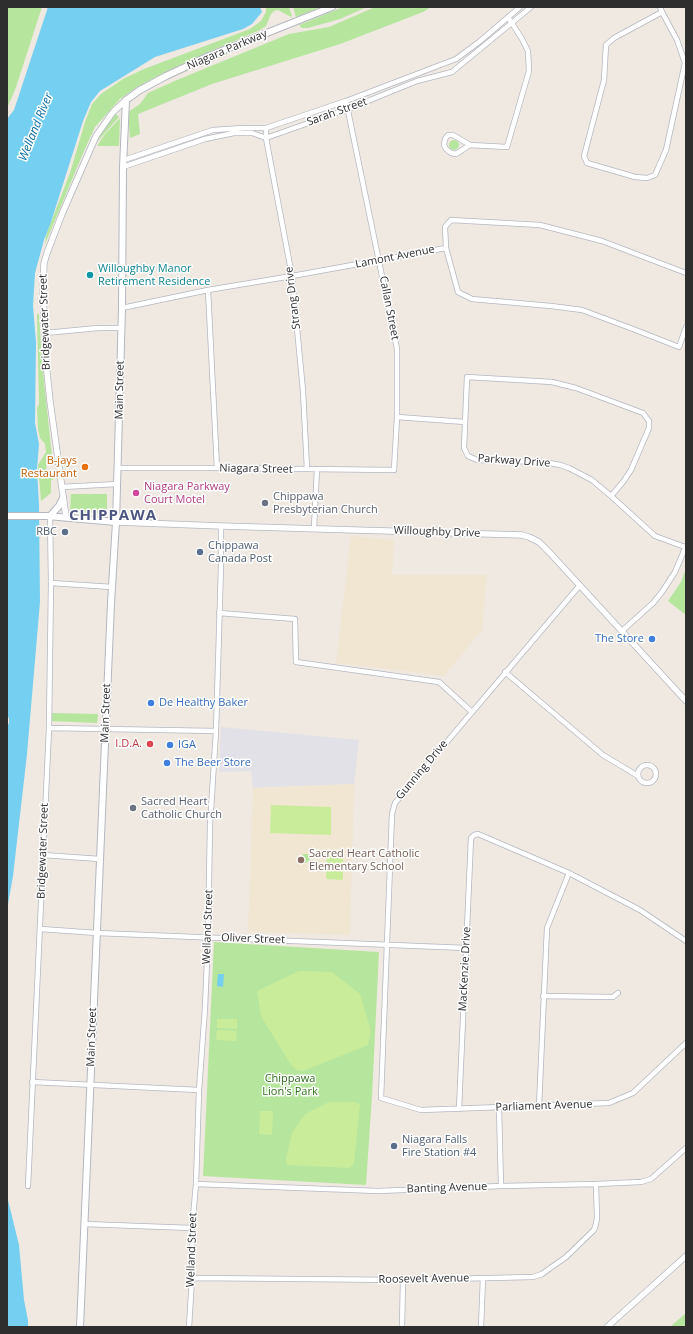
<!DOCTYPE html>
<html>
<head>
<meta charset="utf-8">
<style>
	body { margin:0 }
	#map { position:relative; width:693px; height:1334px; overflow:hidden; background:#efe9e1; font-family:"Open Sans",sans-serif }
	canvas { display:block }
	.frame { position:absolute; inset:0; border:8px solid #2e2e2e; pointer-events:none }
</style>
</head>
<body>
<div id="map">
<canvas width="693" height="1334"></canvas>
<div class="frame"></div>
</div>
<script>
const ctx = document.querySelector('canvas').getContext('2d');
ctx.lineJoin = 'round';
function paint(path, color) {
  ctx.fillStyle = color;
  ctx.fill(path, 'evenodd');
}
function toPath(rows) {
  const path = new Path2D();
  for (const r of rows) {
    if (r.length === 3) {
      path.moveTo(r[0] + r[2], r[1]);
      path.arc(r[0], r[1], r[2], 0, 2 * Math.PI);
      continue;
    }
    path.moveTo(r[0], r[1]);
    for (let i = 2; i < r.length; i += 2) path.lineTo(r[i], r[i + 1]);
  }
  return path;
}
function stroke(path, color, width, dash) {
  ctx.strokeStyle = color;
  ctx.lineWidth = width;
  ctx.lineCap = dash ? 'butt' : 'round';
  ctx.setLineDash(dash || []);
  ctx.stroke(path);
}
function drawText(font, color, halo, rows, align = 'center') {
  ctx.font = font + ' "Open Sans",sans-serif';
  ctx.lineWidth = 3;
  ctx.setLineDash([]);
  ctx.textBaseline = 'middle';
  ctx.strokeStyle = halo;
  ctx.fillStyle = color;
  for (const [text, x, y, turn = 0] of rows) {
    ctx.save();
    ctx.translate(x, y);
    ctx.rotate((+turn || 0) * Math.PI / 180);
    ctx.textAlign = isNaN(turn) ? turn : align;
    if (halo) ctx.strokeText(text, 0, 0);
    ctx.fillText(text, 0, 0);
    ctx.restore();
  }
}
paint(toPath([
	[221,727,359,740,354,784,253,788,251,771,219,772]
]), '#e3e1e8');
paint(toPath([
	[351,536,394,540,392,575,487,575,482,630,444,676,336,663],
	[354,784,350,935,248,932,253,788]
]), '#f0e6d1');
paint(toPath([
	[7,7,42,7,15,90,7,108],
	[266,7,289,7,292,16,291,17,278,10,274,11,271,14,266,26,260,30,197,57,163,73,137,87,120,99,95,127,84,151,45,244,46,235,70,173,85,122,92,104,101,94,123,79,144,69,250,29,261,21,266,12],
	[293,7,321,7,296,17],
	[343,7,367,7,340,19,308,28,302,28,299,25],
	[375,7,431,7,423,12,340,44,212,84,138,114,140,134,130,138,128,112,140,104,148,93,177,80,289,34,329,27],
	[231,51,226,55,208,63,200,65,180,74,180,73],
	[116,114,119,117,96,143,106,126],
	[120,118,119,146,97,146,105,134],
	[454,145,5],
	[37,314,39,314,42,363,52,456,46,458,47,478,55,478,55,479,51,480,51,493,41,501,38,465,46,452,45,444,40,438,38,429,37,408,39,404],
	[71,494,107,494,107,513,70,513],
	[686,568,686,615,668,601,681,582],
	[51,713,98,714,97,723,50,721],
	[303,854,309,854,310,855,310,859,306,863,302,862,301,859],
	[214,942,379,952,372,1096,366,1185,203,1176],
	[686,1313,686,1327,670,1327]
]), '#b6e59e');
paint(toPath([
	[271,805,331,807,331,835,270,833],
	[327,852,343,852,343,880,326,879],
	[299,971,332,972,360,994,371,1031,368,1045,303,1071,300,1071,295,1069,292,1065,291,1065,261,1016,257,991],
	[217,1019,237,1019,237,1029,217,1028],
	[217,1030,237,1031,236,1041,216,1040],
	[329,1102,354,1102,360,1104,354,1163,353,1165,349,1168,287,1165,286,1159,292,1133,305,1114],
	[260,1111,273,1111,272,1135,259,1134]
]), '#c9ec9a');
paint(toPath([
	[48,7,260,7,262,12,252,24,243,29,155,57,100,91,91,102,83,121,51,222,44,240,35,273,33,306,36,342,35,423,39,444,37,469,39,505,40,602,27,754,13,876,7,910,7,724,9,724,9,718,8,717,7,718,7,722,7,129,8,125,7,124,7,119,14,110],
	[218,974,224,974,223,987,217,986],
	[7,1196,19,1245,24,1300,28,1320,28,1327,7,1327]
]), '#75cff0');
const minor = toPath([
	[660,7,662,12,677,40,685,63,666,150,655,175,647,178,635,177,587,163,584,156,604,80,606,45,614,38,662,12],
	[266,128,266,138,292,276,303,391,307,469],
	[470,145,456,154,451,153,446,149,444,145,445,139,448,135,453,135,470,145,507,147,529,71,528,51,522,39,508,17],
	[124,160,213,130,244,128,266,128,346,101,456,59,479,42,520,7],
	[123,167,205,139,234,133,252,133,266,138,348,109,417,81,452,72,531,7],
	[686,273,602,241,540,225,451,220,445,227,446,248,458,292,472,299,551,306,582,310,633,329,679,347,686,327],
	[208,290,217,468],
	[122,308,208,290,292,276,446,248],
	[45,333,98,328,121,328],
	[397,417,465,422],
	[118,468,217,468,394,470,397,417,397,349,346,101],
	[62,487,117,484],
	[611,496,623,482,631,470,649,428,649,421,643,413,576,388,552,382,467,377,464,448,468,456,477,460,544,462,560,465,569,468,592,480,611,496,655,536,685,547],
	[314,528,317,469],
	[51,583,112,587],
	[580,585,395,803,392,814,381,1098,421,1110,609,1103,633,1093,686,1043],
	[219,613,295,619,296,662,439,682,472,712],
	[622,631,653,603,662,592,675,572,686,546],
	[505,672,603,755,638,776],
	[49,728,216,731],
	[647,774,9],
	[43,855,100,859],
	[41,929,97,933,466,948],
	[543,996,613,997,618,993],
	[32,1082,199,1090],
	[539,1106,547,928,569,873],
	[499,1108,501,1186],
	[459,1109,471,838,474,835,478,834,569,873,640,910,686,941],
	[196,1184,378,1191,501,1186,596,1184,641,1182,651,1179,686,1148],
	[28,1186,49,728,51,583,50,516],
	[84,1224,192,1228],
	[192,1278,403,1280,533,1277,542,1274,566,1257,594,1230,596,1224,597,1218,596,1184],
	[189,1327,192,1278,192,1228,196,1184,199,1090,205,1008,208,937,210,825,216,731,221,566,221,526],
	[402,1327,403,1280],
	[481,1327,483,1278]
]);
const tertiary = toPath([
	[66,517,50,401,46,363,43,292,44,263,47,253,62,214,96,136,113,112,126,100],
	[116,522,221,526,522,535,529,537,539,542,550,553,686,701],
	[607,1327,686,1256]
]);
const secondary = toPath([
	[7,516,47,516,116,522],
	[50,516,59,506,63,498],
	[80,1327,111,603,116,522,122,308,123,167,126,100,140,90,166,76,209,56,332,7]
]);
stroke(minor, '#b4b7c1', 6);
stroke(tertiary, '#b4b7c1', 7);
stroke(secondary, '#b4b7c1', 8);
stroke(minor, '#fff', 4.5);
stroke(tertiary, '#fff', 5.5);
stroke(secondary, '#fff', 6);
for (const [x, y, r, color] of [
	[90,275,4,"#0f9aa8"],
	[85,467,4,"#e8710a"],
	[136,493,4,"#d1479c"],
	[265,503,4,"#6b7280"],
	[65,532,4,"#5c6f8a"],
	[200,552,4,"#5c6f8a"],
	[652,639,4,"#3f7fe0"],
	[151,703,4,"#3f7fe0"],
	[150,744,4,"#e0444e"],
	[170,745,4,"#3f7fe0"],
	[167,763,4,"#3f7fe0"],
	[133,808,4,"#6b7280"],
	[301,860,4,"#8d6e63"],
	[394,1146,4,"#5c6f8a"]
]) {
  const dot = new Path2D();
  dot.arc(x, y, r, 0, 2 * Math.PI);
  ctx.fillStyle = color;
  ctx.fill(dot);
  stroke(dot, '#fff', 1.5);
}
drawText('11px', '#2e2e2e', '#fff', [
	["Niagara Parkway",227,50,-23],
	["Sarah Street",337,112,-20],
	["Lamont Avenue",395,257,-11],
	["Strang Drive",293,298,-97],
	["Callan Street",389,308,79],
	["Bridgewater Street",45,322,-92],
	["Main Street",120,390,-89],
	["Parkway Drive",514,461,4],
	["Niagara Street",256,469,1],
	["Willoughby Drive",437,532,2],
	["Main Street",106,713,-88],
	["Gunning Drive",422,770,-50],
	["Bridgewater Street",43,851,-88],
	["Welland Street",208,927,-88],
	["Oliver Street",253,939,2],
	["MacKenzie Drive",465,969,-87],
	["Main Street",92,1037,-88],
	["Parliament Avenue",544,1106,-2],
	["Banting Avenue",447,1188,-2],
	["Welland Street",192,1250,-88],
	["Roosevelt Avenue",424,1279,-1]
]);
drawText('11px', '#0d838f', '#fff', [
	["Willoughby Manor",98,269],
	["Retirement Residence",98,282]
], 'left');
drawText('11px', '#c56008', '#fff', [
	["B-jays",77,461],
	["Restaurant",77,474]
], 'right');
drawText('11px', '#b23c85', '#fff', [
	["Niagara Parkway",144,487],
	["Court Motel",144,500]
], 'left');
drawText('11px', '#5b616d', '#fff', [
	["Chippawa",273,497],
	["Presbyterian Church",273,510],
	["Sacred Heart",141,802],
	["Catholic Church",141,815]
], 'left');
drawText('11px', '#4e5e75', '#fff', [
	["RBC",57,532,"right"],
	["Chippawa",208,546],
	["Canada Post",208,559],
	["Niagara Falls",402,1140],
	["Fire Station #4",402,1153]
], 'left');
drawText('11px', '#366cbe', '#fff', [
	["The Store",644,639,"right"],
	["De Healthy Baker",159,703],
	["IGA",178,745],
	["The Beer Store",175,763]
], 'left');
drawText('11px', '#be3a42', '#fff', [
	["I.D.A.",142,744]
], 'right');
drawText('11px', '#785e54', '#fff', [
	["Sacred Heart Catholic",309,854],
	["Elementary School",309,867]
], 'left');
drawText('11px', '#2c6e1b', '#fff', [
	["Chippawa",290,1079],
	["Lion's Park",290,1092]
]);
drawText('italic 12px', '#0d6fa3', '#fff', [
	["Welland River",36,127,-68]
]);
ctx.letterSpacing = '1px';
drawText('bold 15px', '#4d5680', '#fff', [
	["CHIPPAWA",113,516]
]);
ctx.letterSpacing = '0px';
</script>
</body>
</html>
